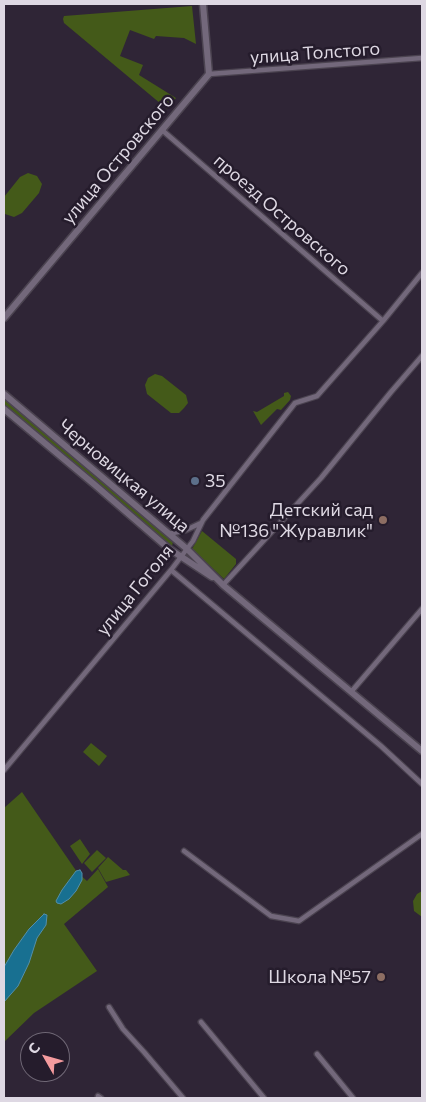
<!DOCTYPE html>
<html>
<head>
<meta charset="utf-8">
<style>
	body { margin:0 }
	#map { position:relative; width:426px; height:1102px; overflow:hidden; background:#2f2536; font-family:Commissioner,sans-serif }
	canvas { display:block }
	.frame { position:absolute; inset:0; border:5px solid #ded8e3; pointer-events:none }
	.north { position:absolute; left:20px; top:1032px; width:50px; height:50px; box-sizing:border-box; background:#251c2c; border:1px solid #6f6775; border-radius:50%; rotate:308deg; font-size:14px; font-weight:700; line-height:20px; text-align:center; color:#ded8e3 }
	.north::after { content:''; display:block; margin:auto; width:18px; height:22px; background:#f59b9e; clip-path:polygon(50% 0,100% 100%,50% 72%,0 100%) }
</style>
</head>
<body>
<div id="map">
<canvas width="426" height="1102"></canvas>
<div class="frame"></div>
<div class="north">С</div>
</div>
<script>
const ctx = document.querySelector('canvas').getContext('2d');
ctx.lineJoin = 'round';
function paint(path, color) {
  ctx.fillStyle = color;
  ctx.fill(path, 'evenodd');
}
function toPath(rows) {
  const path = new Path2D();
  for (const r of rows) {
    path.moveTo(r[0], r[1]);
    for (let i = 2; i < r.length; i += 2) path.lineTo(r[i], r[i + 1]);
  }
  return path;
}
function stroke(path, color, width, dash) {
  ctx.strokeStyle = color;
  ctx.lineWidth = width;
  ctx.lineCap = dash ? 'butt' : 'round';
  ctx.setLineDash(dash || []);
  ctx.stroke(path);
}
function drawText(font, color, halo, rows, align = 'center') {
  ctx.font = font + ' Commissioner,sans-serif';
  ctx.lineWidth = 5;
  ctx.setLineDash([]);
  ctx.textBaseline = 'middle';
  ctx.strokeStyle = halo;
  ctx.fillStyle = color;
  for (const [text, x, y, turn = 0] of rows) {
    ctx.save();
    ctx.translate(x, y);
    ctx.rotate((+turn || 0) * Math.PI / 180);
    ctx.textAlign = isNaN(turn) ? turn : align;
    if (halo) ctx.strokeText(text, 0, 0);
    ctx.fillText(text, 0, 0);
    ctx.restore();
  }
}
paint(toPath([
	[192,6,196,44,184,38,156,36,154,39,130,30,120,56,143,65,139,75,176,98,167,109,64,23,63,19,64,16],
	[28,173,37,176,42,184,39,193,22,213,14,217,5,214,4,212,4,197,20,177],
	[155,374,162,376,186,395,188,403,184,408,179,413,171,413,147,394,145,385,148,378],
	[288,392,291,396,290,400,281,410,277,409,261,425,253,411,257,412,284,396,284,393],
	[4,398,113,489,173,542,172,546,170,546,112,495,4,405],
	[202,531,236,559,236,564,224,579,192,549],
	[91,743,107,756,99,766,83,752],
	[22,792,77,872,87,881,98,869,108,887,64,924,97,971,34,1013,4,1042,4,808],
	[80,839,90,854,82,864,70,846],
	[97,850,106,858,92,872,84,863],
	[108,857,123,870,126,870,130,875,106,882,98,868],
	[422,891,422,917,414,911,413,901,417,894]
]), '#445a19');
const water = toPath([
	[80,870,82,873,82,880,76,891,69,899,61,904,57,903,56,901,62,890,76,871,80,870],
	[44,914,47,915,46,925,37,938,29,963,18,986,4,1002,4,967,14,950,29,929,44,914]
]);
paint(water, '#187091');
stroke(water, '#538faa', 1);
const street = toPath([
	[209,74,422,58],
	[162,130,383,321],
	[169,534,186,530,201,523],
	[171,570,381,746,422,784],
	[223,585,321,478,391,392,422,356],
	[351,692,422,609],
	[4,770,171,570,193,541,203,520,295,403,317,396,383,321,422,273],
	[184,851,271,916,299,921,422,834],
	[109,1007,123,1029,144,1052,183,1098],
	[201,1022,264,1098],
	[317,1054,353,1098],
	[98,1096,101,1098]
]);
const secondary = toPath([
	[4,318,209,74,203,4],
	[4,394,187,549,223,585,422,751],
	[4,409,95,485,168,548,212,577]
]);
stroke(street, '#4b4350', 7);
stroke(secondary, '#4b4350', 9);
stroke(street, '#73687b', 4.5);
stroke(secondary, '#73687b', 6);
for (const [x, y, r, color] of [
	[195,481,5,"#5c6f8a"],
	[383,520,5,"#8d6e63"],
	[381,977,5,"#8d6e63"]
]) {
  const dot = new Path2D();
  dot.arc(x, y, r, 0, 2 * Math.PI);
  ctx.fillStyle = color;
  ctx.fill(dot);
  stroke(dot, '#251c2c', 2);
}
drawText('18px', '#ded8e3', '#251c2c', [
	["улица Толстого",315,53,-4],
	["улица Островского",118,159,-50],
	["проезд Островского",282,215,41],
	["Черновицкая улица",124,476,40],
	["улица Гоголя",135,590,-51]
]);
drawText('18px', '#ded8e3', '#251c2c', [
	["35",205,481,"left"],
	["Детский сад",373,510],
	["№136 \"Журавлик\"",373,531],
	["Школа №57",371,977]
], 'right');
</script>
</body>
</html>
